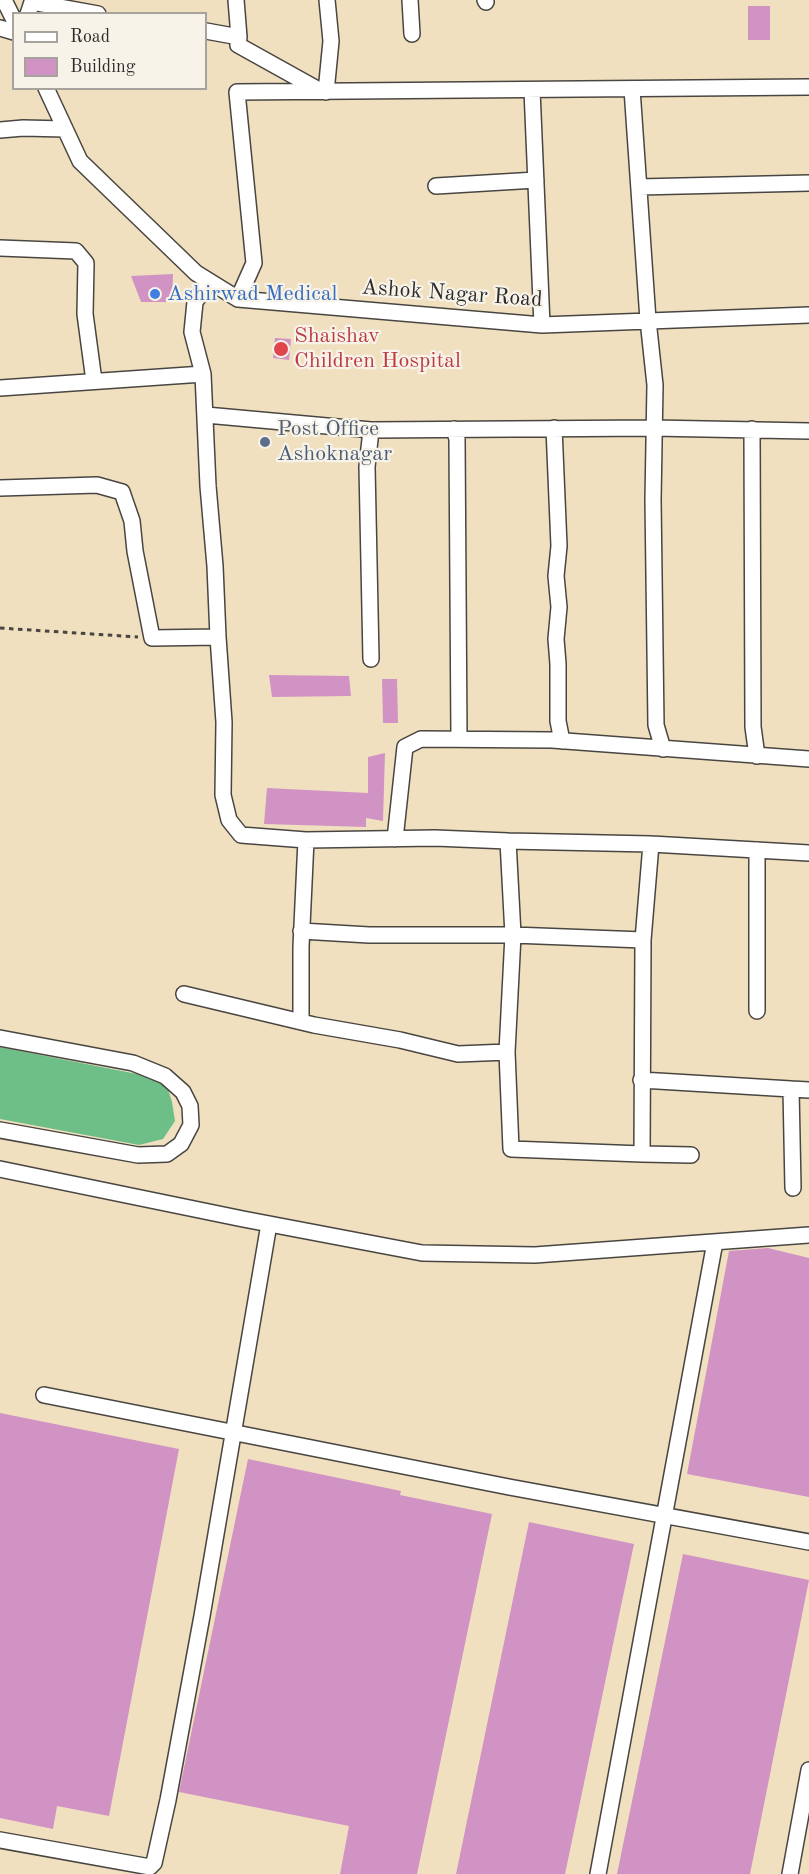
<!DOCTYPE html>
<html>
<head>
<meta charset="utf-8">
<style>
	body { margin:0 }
	#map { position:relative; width:809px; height:1874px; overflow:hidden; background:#f0e0c0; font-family:"Old Standard TT",serif }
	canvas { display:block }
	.legend { position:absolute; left:12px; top:12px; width:195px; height:78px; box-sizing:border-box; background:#f7f3e8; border:2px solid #a5a39c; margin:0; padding:8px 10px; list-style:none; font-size:18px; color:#2b2b2b }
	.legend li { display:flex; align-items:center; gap:12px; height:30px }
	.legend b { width:30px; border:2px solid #a5a39c }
</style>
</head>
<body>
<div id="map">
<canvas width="809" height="1874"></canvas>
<ul class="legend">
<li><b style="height:8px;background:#fff"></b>Road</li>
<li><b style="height:16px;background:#d193c4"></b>Building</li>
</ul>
</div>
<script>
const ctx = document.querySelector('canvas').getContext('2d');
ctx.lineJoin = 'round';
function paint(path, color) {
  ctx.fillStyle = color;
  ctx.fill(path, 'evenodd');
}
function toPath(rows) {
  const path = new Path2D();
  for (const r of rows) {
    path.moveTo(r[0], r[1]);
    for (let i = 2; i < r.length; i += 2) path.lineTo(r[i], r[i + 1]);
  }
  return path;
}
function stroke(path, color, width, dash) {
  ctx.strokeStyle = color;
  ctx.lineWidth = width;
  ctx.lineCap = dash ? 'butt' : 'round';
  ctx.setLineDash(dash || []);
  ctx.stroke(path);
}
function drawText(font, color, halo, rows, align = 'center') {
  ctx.font = font + ' "Old Standard TT",serif';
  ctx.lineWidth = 4.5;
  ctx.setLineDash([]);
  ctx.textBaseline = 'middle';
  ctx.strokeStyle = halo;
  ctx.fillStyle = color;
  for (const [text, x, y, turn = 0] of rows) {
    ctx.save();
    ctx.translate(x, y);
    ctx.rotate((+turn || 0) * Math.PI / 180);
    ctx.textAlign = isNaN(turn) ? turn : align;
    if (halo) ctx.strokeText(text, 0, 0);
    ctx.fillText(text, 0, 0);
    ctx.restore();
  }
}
paint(toPath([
	[0,1047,137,1074,167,1086,172,1102,175,1121,163,1139,139,1145,0,1119]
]), '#6ebe87');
paint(toPath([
	[748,6,770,6,770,40,748,40],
	[173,274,172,302,141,302,131,276],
	[275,338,291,339,289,360,273,358],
	[269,675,349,676,351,696,272,697],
	[382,679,397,679,398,723,383,723],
	[385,753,383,821,366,818,366,827,264,824,267,788,368,793,368,757],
	[768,1248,809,1258,809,1497,687,1474,729,1251],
	[0,1413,179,1449,109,1816,57,1806,53,1829,0,1818],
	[248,1459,401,1491,400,1495,492,1514,417,1874,340,1874,349,1826,179,1792],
	[529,1522,634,1544,565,1874,456,1874],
	[683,1554,809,1580,750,1874,617,1874]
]), '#d193c4');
const minor = toPath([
	[4,0,14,20],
	[236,0,239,37],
	[410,0,412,34],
	[485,0,486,2],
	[28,14,32,2,98,14],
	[0,28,14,32],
	[206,31,239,37,238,45,319,90],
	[46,88,80,161,196,273,238,299,542,325,809,315],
	[632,89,648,320,655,385,653,500,656,725,663,749],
	[532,90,542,325],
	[326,92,331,41,327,0],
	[0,130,23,128,65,129],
	[436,186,536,180],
	[639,187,809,183],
	[0,248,76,251,86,263,85,314,94,381],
	[209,282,195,302,192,332,203,374,208,486,215,566,218,637,224,722,223,795,229,820,241,835,306,840],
	[238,299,254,263,237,92,809,87],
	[0,388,203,374],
	[206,415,371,430,653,428,809,431],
	[554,428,559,546,556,576,559,607,556,639,558,664,558,721,562,741],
	[454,429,457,439,459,738],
	[752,429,753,727,757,756],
	[371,430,367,467,371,659],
	[0,488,97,485,122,492,132,521,135,551,152,638,218,637],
	[395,839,405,747,421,739,552,740,809,759],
	[301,931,369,935,513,935,508,841,651,844,809,853],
	[643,940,651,844],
	[184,994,314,1025,400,1040,458,1054,507,1052],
	[757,1011,757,850],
	[301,1022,301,947,306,840,435,838,508,841],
	[0,1038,133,1063,165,1076,183,1092,190,1106,191,1125,181,1144,167,1154,138,1155,0,1130],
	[641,1080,791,1089],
	[642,1154,643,940,513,935,507,1052,511,1149,642,1154,691,1155],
	[0,1169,243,1219,422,1253,535,1255,809,1235],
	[793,1188,791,1089,809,1090],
	[44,1395,509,1487,809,1542],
	[0,1840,150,1867,154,1863,168,1800,202,1616,269,1224],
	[598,1874,715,1242],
	[790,1874,809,1770]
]);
stroke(minor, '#494641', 18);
stroke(toPath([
	[0,628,138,637]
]), '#494641', 3, [4.5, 4.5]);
stroke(minor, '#fff', 15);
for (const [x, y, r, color] of [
	[155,294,6,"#3f7fe0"],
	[281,349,8,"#e0444e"],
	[265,442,6,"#5c6f8a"]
]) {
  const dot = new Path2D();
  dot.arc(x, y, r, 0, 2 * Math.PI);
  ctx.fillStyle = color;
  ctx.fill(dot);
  stroke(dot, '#f7f3e8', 2);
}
drawText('22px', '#366cbe', '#f7f3e8', [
	["Ashirwad Medical",167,294]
], 'left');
drawText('22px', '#2b2b2b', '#f7f3e8', [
	["Ashok Nagar Road",452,294,4]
]);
drawText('22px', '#be3a42', '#f7f3e8', [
	["Shaishav",294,336],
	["Children Hospital",294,361]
], 'left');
drawText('22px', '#4e5e75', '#f7f3e8', [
	["Post Office",277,429],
	["Ashoknagar",277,454]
], 'left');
</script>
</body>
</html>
